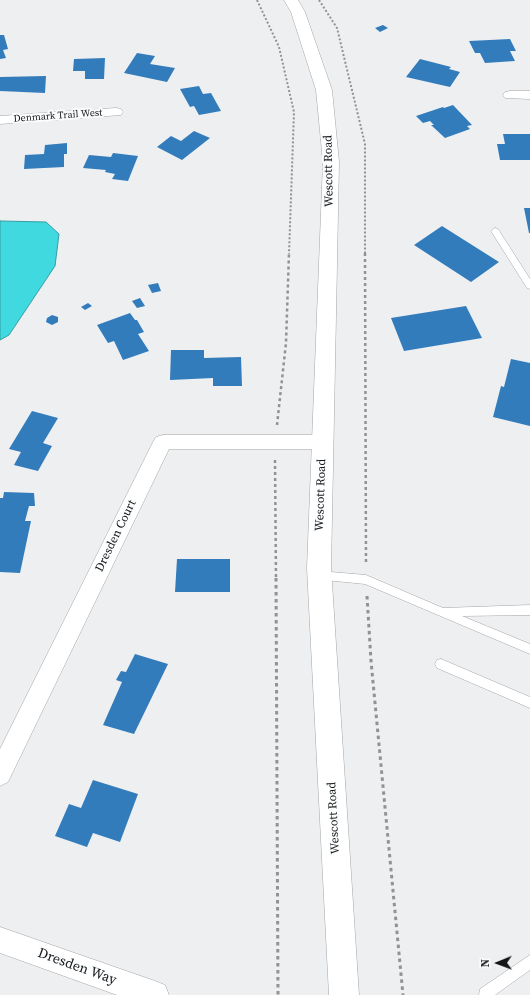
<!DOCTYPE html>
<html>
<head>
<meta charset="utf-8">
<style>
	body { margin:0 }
	#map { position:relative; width:530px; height:995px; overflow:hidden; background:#eeeff1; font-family:"Source Serif 4",serif }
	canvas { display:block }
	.north { position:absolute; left:478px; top:943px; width:40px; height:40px; -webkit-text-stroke:3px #fbfdfe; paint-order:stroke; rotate:269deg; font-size:11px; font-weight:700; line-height:16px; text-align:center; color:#151616 }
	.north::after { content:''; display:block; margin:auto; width:14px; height:18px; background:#151616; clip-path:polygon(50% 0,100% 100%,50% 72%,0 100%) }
</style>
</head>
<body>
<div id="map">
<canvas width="530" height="995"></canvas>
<div class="north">N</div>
</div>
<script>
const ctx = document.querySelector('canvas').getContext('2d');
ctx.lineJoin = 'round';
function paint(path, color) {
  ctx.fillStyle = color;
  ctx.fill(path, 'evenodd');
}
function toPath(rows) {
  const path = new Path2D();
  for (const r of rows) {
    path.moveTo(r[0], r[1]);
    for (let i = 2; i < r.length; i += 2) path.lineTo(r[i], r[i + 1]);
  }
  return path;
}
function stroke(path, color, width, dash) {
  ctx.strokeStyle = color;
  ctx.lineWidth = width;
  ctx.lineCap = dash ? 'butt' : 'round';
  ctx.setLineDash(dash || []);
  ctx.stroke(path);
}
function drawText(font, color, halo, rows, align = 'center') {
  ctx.font = font + ' "Source Serif 4",serif';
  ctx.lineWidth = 4;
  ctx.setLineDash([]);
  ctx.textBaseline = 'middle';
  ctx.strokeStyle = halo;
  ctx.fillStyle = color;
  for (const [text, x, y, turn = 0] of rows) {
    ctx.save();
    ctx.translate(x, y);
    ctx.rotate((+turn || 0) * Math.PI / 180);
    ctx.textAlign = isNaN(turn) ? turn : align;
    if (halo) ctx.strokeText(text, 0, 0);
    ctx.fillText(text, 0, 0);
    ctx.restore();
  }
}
const water = toPath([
	[0,221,46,222,59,234,55,266,9,335,0,340,0,221]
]);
paint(water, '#40d9df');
stroke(water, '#339ea3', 1);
paint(toPath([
	[383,25,388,28,380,32,375,28],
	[0,35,4,35,8,49,3,50,6,58,0,59],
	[510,39,516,51,510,51,515,61,485,63,480,53,475,53,469,41],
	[137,53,155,56,150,64,175,68,167,82,124,73],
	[105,58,104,79,85,79,85,71,73,71,74,59],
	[420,59,451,67,449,69,460,72,450,87,406,77],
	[46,76,45,93,0,91,0,77],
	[199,86,203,94,211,93,221,111,199,115,194,106,190,107,180,89],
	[453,105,472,125,467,126,470,129,445,138,431,125,434,125,430,121,423,123,416,116,443,107,444,108],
	[194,131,210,138,182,160,157,147,171,136,181,141],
	[503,134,530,134,530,160,500,160,497,144,505,144],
	[67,143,67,154,64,154,64,167,24,169,25,155,44,154,45,145],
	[113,153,138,156,128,181,112,179,115,174,105,172,106,170,83,168,89,155,111,157],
	[524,208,530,208,530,233,529,233],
	[442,226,499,262,471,282,414,245],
	[158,283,161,291,152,293,148,285],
	[140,298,145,306,137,308,132,301],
	[88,303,92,306,85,310,81,307],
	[466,306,482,338,404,351,391,318],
	[130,313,135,320,137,320,144,332,138,334,149,351,123,360,114,341,108,343,97,325],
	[52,315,58,317,58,322,52,325,46,322,47,318],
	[171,350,204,350,204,358,241,357,242,386,213,386,213,378,170,380],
	[511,359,530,363,530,426,493,417,501,386,504,387],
	[32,411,58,418,43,443,52,446,38,471,14,465,21,452,9,449],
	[4,492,34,493,35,506,29,506,25,521,31,521,20,573,0,572,0,498,3,498],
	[177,559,230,559,230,592,175,592],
	[135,654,168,664,134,734,103,725,122,682,116,680,121,671,126,672],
	[93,780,138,794,120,842,93,833,87,847,55,836,69,804,81,808]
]), '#327cbc');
const service = toPath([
	[495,228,498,229,530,279,530,289,527,288,491,231,495,228],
	[319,571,366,575,443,608,530,605,530,615,462,616,530,644,530,654,365,584,315,579,314,576,315,573,319,571],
	[441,659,530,697,530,708,437,668,435,664,437,660,441,659],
	[530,955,530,970,495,995,479,995,480,989,530,955]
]);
const minor = toPath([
	[510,91,530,91,530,99,505,98,503,95,505,92,510,91],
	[116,108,121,109,123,112,121,115,0,124,0,116,116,108],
	[163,435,323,435,330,437,333,442,330,447,323,449,169,449,8,782,0,786,0,749,153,442,156,437,163,435],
	[0,927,155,981,165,985,169,995,117,995,0,953,0,927]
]);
const tertiary = toPath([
	[284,0,298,0,305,12,332,90,339,162,331,568,359,995,329,995,307,568,323,162,316,90,291,12,284,0]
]);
stroke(service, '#a4a5a7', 1);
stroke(minor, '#a4a5a7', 1);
stroke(tertiary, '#a4a5a7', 1);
stroke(toPath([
	[257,0,279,47,294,112,289,254],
	[319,0,337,28,365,144,365,254]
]), '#919293', 2, [2, 2]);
stroke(toPath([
	[365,253,366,565],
	[277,425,286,343,289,253],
	[275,460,276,579]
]), '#919293', 2.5, [3, 3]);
stroke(toPath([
	[276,578,278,995],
	[367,596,371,661,403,995]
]), '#919293', 3, [3.5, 3.5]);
paint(service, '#fff');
paint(minor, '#fff');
paint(tertiary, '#fff');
drawText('10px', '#151616', '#fbfdfe', [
	["Denmark Trail West",58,116,-4]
]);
drawText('12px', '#151616', '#fbfdfe', [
	["Wescott Road",329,171,-91],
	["Wescott Road",321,495,-88],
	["Dresden Court",116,536,-64],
	["Wescott Road",334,818,-93]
]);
drawText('14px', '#151616', '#fbfdfe', [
	["Dresden Way",77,967,20]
]);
</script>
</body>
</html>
